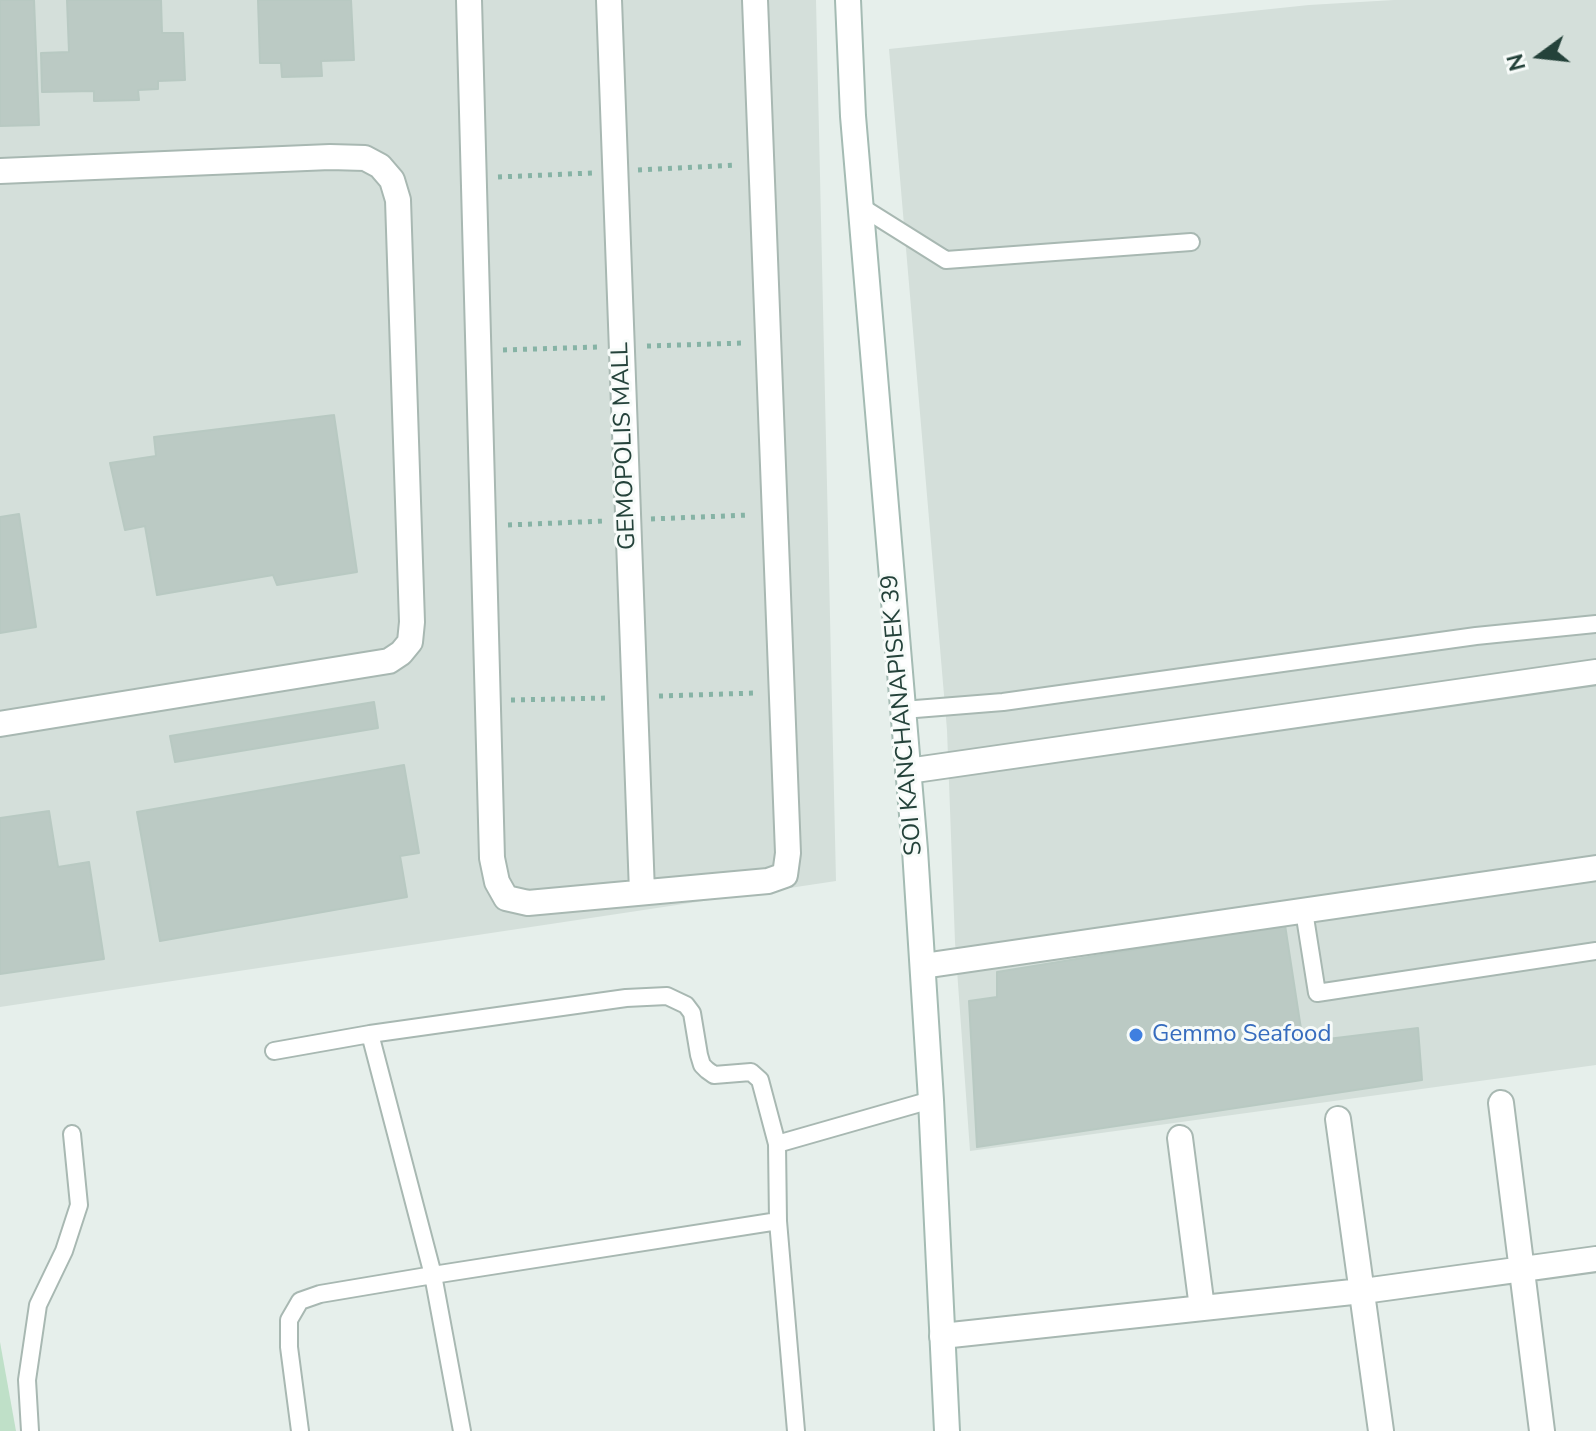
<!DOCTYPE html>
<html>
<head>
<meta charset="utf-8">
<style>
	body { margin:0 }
	#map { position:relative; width:1596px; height:1431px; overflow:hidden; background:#e6efeb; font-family:"Nunito Sans",sans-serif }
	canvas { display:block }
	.north { position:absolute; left:1500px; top:16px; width:80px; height:80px; -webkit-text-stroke:6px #f7fbf9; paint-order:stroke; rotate:255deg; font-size:22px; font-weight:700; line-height:32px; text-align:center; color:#24423a }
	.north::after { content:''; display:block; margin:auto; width:28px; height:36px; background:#24423a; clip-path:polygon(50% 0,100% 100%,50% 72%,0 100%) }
</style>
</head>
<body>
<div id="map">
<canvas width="1596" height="1431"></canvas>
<div class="north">N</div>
</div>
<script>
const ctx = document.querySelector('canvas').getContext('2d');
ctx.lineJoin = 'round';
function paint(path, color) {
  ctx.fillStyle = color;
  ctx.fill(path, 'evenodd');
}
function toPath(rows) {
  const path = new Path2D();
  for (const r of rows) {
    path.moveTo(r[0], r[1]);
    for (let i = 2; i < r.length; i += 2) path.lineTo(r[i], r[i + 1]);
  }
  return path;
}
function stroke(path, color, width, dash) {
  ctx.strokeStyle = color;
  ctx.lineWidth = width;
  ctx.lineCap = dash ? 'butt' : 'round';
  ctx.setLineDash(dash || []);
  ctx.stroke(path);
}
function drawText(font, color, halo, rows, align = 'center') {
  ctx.font = font + ' "Nunito Sans",sans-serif';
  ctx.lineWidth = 6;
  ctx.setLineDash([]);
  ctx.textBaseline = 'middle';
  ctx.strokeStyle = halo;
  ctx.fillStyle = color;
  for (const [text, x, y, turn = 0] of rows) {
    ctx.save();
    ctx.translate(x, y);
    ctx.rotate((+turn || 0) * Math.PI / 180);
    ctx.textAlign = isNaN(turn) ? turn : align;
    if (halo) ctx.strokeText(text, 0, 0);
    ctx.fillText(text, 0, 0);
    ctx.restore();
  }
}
paint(toPath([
	[0,0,816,0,836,881,0,1007],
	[1394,0,1596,0,1596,1065,970,1151,955,942,947,730,889,49,1309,5]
]), '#d4dfda');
paint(toPath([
	[0,1342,16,1431,0,1431]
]), '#bfe0c8');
const building = toPath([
	[0,0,34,0,39,125,0,126,0,0],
	[67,0,161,0,162,33,183,33,185,80,158,81,158,89,138,90,139,100,94,101,94,91,42,92,41,53,69,52,67,0],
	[258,0,351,0,354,60,321,61,322,76,282,77,281,63,260,63,258,0],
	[334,415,357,572,277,585,273,575,157,595,145,526,125,530,110,463,156,456,154,437,334,415],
	[19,514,36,627,0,633,0,517,19,514],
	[374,702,378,728,175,762,170,736,374,702],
	[404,765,419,853,400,856,407,897,160,941,137,812,404,765],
	[49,811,58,867,89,862,104,959,0,974,0,818,49,811],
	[1285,925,1303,1042,1418,1028,1422,1080,977,1147,969,1001,997,997,997,972,1285,925]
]);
paint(building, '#bbcac4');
stroke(building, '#b8c9c2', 2);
const lane = toPath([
	[860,206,946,260,1191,242],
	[903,710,1003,702,1476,636,1596,624],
	[1304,911,1317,993,1596,951],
	[370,1034,433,1275,462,1431],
	[274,1051,370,1034,626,998,667,996,686,1005,692,1013,699,1055,702,1065,707,1070,714,1075,751,1072,760,1080,777,1144],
	[30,1431,27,1380,38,1305,64,1251,79,1205,72,1134],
	[300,1431,289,1347,289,1320,300,1301,320,1294,433,1275,778,1221],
	[796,1431,778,1221,777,1144,931,1100]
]);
const street = toPath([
	[469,0,492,858,497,882,506,898,528,903,768,881,785,875,788,853,755,0],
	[609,0,642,892],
	[0,171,330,157,365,158,380,166,392,180,398,200,412,622,410,642,401,653,389,661,0,724],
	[908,771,1596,672],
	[923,966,1596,868],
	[1501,1103,1542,1431],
	[1338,1119,1381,1431],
	[1180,1138,1202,1308],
	[942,1336,1371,1290,1596,1259]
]);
const secondary = toPath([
	[848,0,853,116,915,850,931,1100,947,1431]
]);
stroke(lane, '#a8b8b2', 20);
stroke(street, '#a8b8b2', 28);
stroke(secondary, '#a4bbb3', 28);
stroke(toPath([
	[638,170,736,165],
	[498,177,592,173],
	[647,346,745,343],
	[503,350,597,347],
	[651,519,749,515],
	[508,525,605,521],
	[659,696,757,693],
	[511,700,609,698]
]), '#86b3a5', 5, [4, 6]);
stroke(lane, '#fff', 16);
stroke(street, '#fff', 24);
stroke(secondary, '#fff', 24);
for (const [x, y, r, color] of [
	[1136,1035,8,"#3f7fe0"]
]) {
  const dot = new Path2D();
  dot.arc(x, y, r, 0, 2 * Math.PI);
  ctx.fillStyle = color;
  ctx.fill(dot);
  stroke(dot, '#f7fbf9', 3);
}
drawText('24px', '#24423a', '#f7fbf9', [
	["GEMOPOLIS MALL",625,446,-92],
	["SOI KANCHANAPISEK 39",903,715,-95]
]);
drawText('24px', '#366cbe', '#f7fbf9', [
	["Gemmo Seafood",1152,1035]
], 'left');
</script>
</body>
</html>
